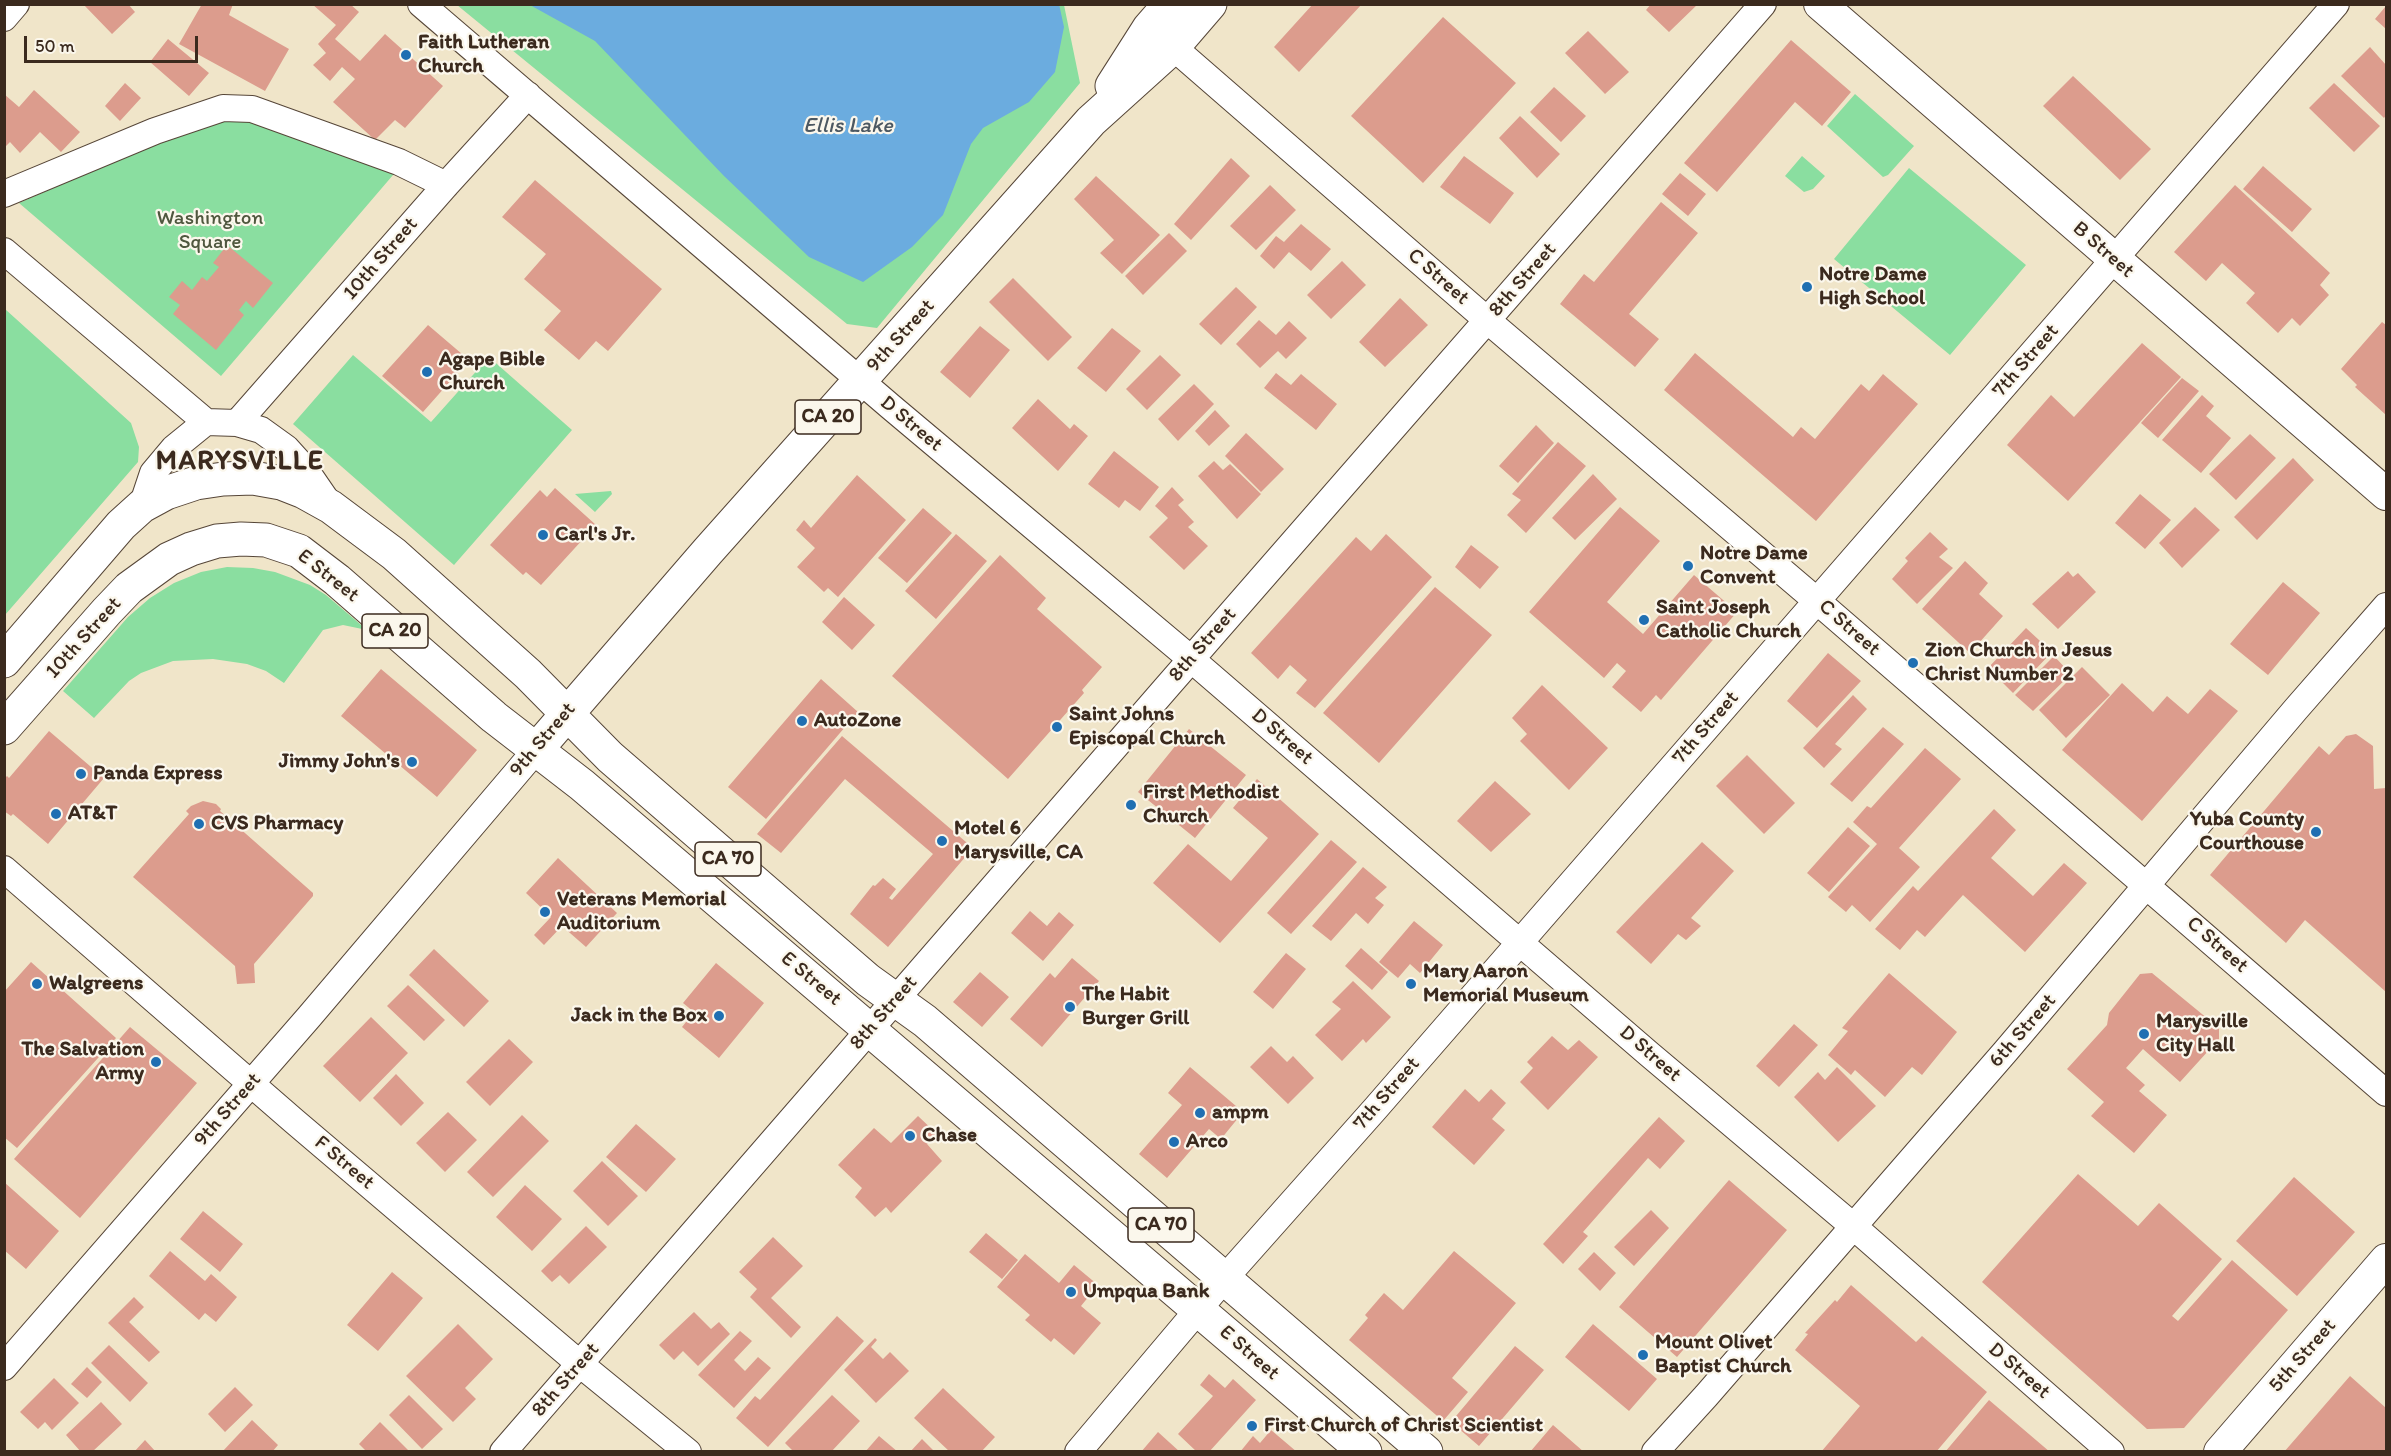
<!DOCTYPE html>
<html>
<head>
<meta charset="utf-8">
<style>
	body { margin:0 }
	#map { position:relative; width:2391px; height:1456px; overflow:hidden; background:#f0e5c9; font-family:Itim,sans-serif }
	canvas { display:block }
	.frame { position:absolute; inset:0; border:6px solid #3b2a1e; pointer-events:none }
	.scale { position:absolute; left:24px; top:36px; width:174px; height:27px; box-sizing:border-box; border:3px solid #3b2a1e; border-top:0; padding-left:8px; font-size:18px; line-height:21px; white-space:nowrap; color:#3b2a1e; -webkit-text-stroke:4px #fbf7ec; paint-order:stroke }
</style>
</head>
<body>
<div id="map">
<canvas width="2391" height="1456"></canvas>
<div class="frame"></div>
<div class="scale">50 m</div>
</div>
<script>
const ctx = document.querySelector('canvas').getContext('2d');
ctx.lineJoin = 'round';
function paint(path, color) {
  ctx.fillStyle = color;
  ctx.fill(path, 'evenodd');
}
function toPath(rows) {
  const path = new Path2D();
  for (const r of rows) {
    path.moveTo(r[0], r[1]);
    for (let i = 2; i < r.length; i += 2) path.lineTo(r[i], r[i + 1]);
  }
  return path;
}
function stroke(path, color, width, dash) {
  ctx.strokeStyle = color;
  ctx.lineWidth = width;
  ctx.lineCap = dash ? 'butt' : 'round';
  ctx.setLineDash(dash || []);
  ctx.stroke(path);
}
function drawText(font, color, halo, rows, align = 'center') {
  ctx.font = font + ' Itim,sans-serif';
  ctx.lineWidth = 4.5;
  ctx.setLineDash([]);
  ctx.textBaseline = 'middle';
  ctx.strokeStyle = halo;
  ctx.fillStyle = color;
  for (const [text, x, y, turn = 0] of rows) {
    ctx.save();
    ctx.translate(x, y);
    ctx.rotate((+turn || 0) * Math.PI / 180);
    ctx.textAlign = isNaN(turn) ? turn : align;
    if (halo) ctx.strokeText(text, 0, 0);
    ctx.fillText(text, 0, 0);
    ctx.restore();
  }
}
paint(toPath([
	[457,5,1064,5,1080,83,877,328,847,324],
	[1855,94,1914,146,1888,175,1883,177,1827,126],
	[228,112,399,168,221,376,19,203],
	[1802,156,1825,176,1813,189,1804,192,1785,176],
	[1909,168,2026,265,1950,355,1834,259],
	[5,309,131,423,139,447,138,462,5,615],
	[353,355,431,422,489,357,572,430,454,565,293,424],
	[611,491,612,494,595,512,575,494],
	[227,567,253,568,275,572,310,585,326,595,367,630,343,625,323,630,284,683,266,671,247,664,213,659,173,661,141,673,129,681,94,718,63,691,128,617,150,598,174,583,201,572]
]), '#8adea0');
paint(toPath([
	[1059,4,1064,27,1055,72,1029,102,983,128,971,144,943,215,912,247,863,282,809,257,724,176,595,41,530,5]
]), '#6bacdf');
paint(toPath([
	[83,4,128,4,135,12,112,34],
	[202,4,233,4,229,15,289,49,265,91,179,44],
	[312,4,350,4,359,12,335,39,360,61,385,34,443,86,405,128,395,120,375,140,333,102,355,79,342,67,330,81,313,65,326,53,318,44,336,25],
	[1313,4,1362,4,1299,72,1274,47],
	[1651,4,1698,4,1669,32,1646,10],
	[2386,6,2386,29,2375,19],
	[1443,17,1516,83,1423,183,1351,116],
	[1588,31,1629,72,1605,94,1565,53],
	[168,39,209,73,189,96,150,62],
	[1791,40,1851,92,1822,126,1795,102,1717,192,1684,163],
	[2370,47,2386,65,2386,115,2384,118,2341,76],
	[2073,76,2151,149,2120,180,2043,106],
	[125,83,141,98,120,121,105,106],
	[2334,83,2380,126,2354,152,2309,108],
	[1554,87,1586,116,1561,142,1530,112],
	[34,90,80,132,61,152,40,132,20,153,10,142,4,148,4,94,19,107],
	[1520,116,1560,154,1537,178,1499,138],
	[1464,156,1514,193,1490,224,1440,187],
	[1231,158,1250,176,1191,240,1174,224],
	[2263,166,2312,209,2292,232,2243,189],
	[1680,173,1706,194,1688,216,1662,194],
	[1096,176,1160,235,1122,274,1100,253,1114,240,1074,199],
	[535,180,662,289,608,351,596,341,579,360,544,330,561,311,524,279,546,254,502,217],
	[1270,185,1296,210,1256,250,1230,226],
	[2235,185,2330,273,2320,285,2329,295,2300,326,2292,318,2278,333,2246,303,2255,293,2222,263,2206,281,2174,252],
	[1661,202,1698,233,1629,314,1659,339,1635,367,1560,304,1584,274,1594,282],
	[1301,224,1331,249,1311,271,1289,252,1274,269,1260,256,1276,236,1284,242],
	[1169,233,1187,251,1143,295,1125,276],
	[227,245,273,283,253,308,246,301,239,310,244,315,216,350,173,314,180,305,169,297,182,281,192,290,202,277,207,281,219,267,213,263],
	[1342,261,1366,285,1331,319,1307,295],
	[1013,278,1072,337,1048,361,989,302],
	[1236,287,1257,307,1221,345,1199,324],
	[1400,298,1428,325,1385,367,1359,342],
	[1259,320,1276,335,1289,321,1307,338,1286,359,1278,351,1260,368,1236,344],
	[2382,322,2386,325,2386,415,2355,387,2357,385,2341,369],
	[428,325,469,360,423,412,382,376],
	[980,326,1010,350,970,398,940,372],
	[1112,328,1141,351,1106,392,1077,368],
	[2142,343,2181,377,2068,501,2007,445,2051,395,2074,417],
	[1695,353,1793,437,1801,427,1815,439,1861,384,1869,391,1883,374,1918,404,1816,521,1664,390],
	[1160,355,1181,375,1147,410,1126,389],
	[1276,373,1291,385,1301,374,1337,404,1316,430,1264,388],
	[2182,378,2199,391,2158,438,2141,423],
	[1194,384,1214,404,1178,441,1158,419],
	[2202,395,2214,406,2206,416,2231,438,2201,473,2162,440],
	[1038,399,1070,429,1074,424,1088,436,1058,471,1012,428],
	[1215,410,1230,426,1209,446,1195,431],
	[1536,425,1554,443,1518,483,1499,466],
	[1246,433,1284,469,1261,492,1225,456],
	[2250,434,2276,458,2236,500,2209,474],
	[1558,442,1586,466,1526,533,1507,515,1521,500,1512,494],
	[1114,451,1159,487,1140,511,1125,500,1119,508,1088,484],
	[2293,458,2314,480,2257,540,2234,517],
	[1214,461,1223,470,1230,464,1261,494,1237,519,1198,476],
	[1593,474,1617,499,1575,540,1552,518],
	[857,475,906,520,838,597,828,588,824,592,797,567,815,548,796,530,804,520,811,528],
	[1172,487,1184,500,1178,505,1194,522,1188,527,1208,546,1184,570,1149,537,1168,518,1155,506],
	[555,488,596,525,541,585,526,572,523,575,490,545,540,490,547,497],
	[2140,494,2171,520,2145,549,2115,523],
	[1620,507,1660,541,1607,602,1643,634,1694,575,1737,612,1661,700,1656,695,1641,712,1612,687,1626,671,1617,663,1604,678,1529,612],
	[2195,507,2220,530,2182,568,2159,543],
	[923,508,952,533,907,583,878,558],
	[1930,532,1948,549,1939,557,1953,568,1917,604,1892,579,1908,561,1905,558],
	[956,534,987,561,936,619,905,591],
	[1386,534,1432,577,1315,708,1296,693,1307,680,1290,665,1278,679,1251,653,1356,537,1371,551],
	[1471,545,1499,567,1480,589,1455,567],
	[1000,555,1046,598,1037,609,1102,667,1082,690,1084,693,1008,779,892,676],
	[1965,561,1988,583,1979,594,2003,616,1970,653,1922,609],
	[2068,571,2073,577,2078,573,2096,592,2058,629,2032,604],
	[2283,582,2320,613,2268,675,2230,644],
	[1435,587,1492,635,1379,763,1323,713],
	[844,597,875,625,852,650,822,622],
	[2026,628,2052,652,2013,693,1988,668],
	[1828,653,1861,681,1817,728,1787,701],
	[2054,656,2071,674,2033,711,2015,695],
	[2082,667,2110,695,2066,738,2039,710],
	[381,669,477,750,437,797,341,716],
	[821,679,858,712,766,819,728,787],
	[2122,683,2153,712,2167,696,2188,714,2210,689,2238,711,2142,821,2062,750],
	[1542,685,1608,748,1569,790,1520,741,1527,734,1512,718],
	[1853,695,1867,709,1835,744,1842,749,1824,768,1803,748],
	[1883,727,1904,744,1852,802,1830,784],
	[1189,729,1246,775,1195,838,1138,792],
	[49,731,104,778,48,844,13,814,11,816,4,811,4,779,7,776,9,778],
	[2356,734,2373,746,2374,789,2386,788,2386,992,2305,920,2286,943,2210,875,2319,746,2329,755,2346,736],
	[842,736,973,848,888,947,850,914,873,885,875,886,883,878,896,889,889,898,892,900,933,854,845,779,781,853,757,834],
	[1925,748,1961,779,1899,848,1920,867,1870,922,1852,905,1846,912,1828,897,1877,844,1853,822,1867,806,1871,808],
	[1747,755,1795,803,1764,834,1716,786],
	[1257,779,1319,834,1220,943,1153,883,1188,844,1231,881,1268,838,1233,808],
	[1495,781,1531,814,1491,852,1457,821],
	[203,801,216,804,221,809,220,811,313,893,313,896,254,964,255,983,237,984,235,966,133,877,189,814,186,811,191,806],
	[1994,809,2016,830,1991,858,2033,896,2064,863,2087,883,2025,952,1963,895,1925,937,1917,930,1900,950,1875,929,1913,886,1918,891],
	[1848,827,1870,846,1829,892,1807,873],
	[1331,840,1357,862,1291,934,1267,913],
	[1702,842,1734,871,1691,918,1701,926,1686,940,1678,934,1651,964,1616,932],
	[558,858,617,913,586,947,562,926,544,945,534,935,551,917,526,893],
	[1363,867,1387,887,1375,898,1384,905,1368,924,1356,913,1331,941,1312,926],
	[1030,911,1047,926,1059,912,1074,925,1043,961,1011,933],
	[1414,921,1443,945,1420,973,1410,964,1398,978,1379,962],
	[1361,948,1388,972,1372,990,1345,966],
	[434,949,489,1001,464,1027,409,975],
	[1286,953,1306,969,1273,1009,1253,992],
	[1072,958,1099,981,1042,1047,1010,1019,1050,973,1055,978],
	[31,962,116,1038,17,1148,4,1137,4,992],
	[716,963,764,1003,719,1058,682,1027,694,1012,683,1003],
	[980,972,1009,997,982,1027,953,1002],
	[1889,973,1957,1032,1922,1075,1912,1067,1885,1097,1855,1070,1851,1075,1828,1055,1848,1031,1842,1028],
	[2152,973,2219,1028,2219,1039,2180,1082,2143,1049,2126,1068,2145,1085,2139,1091,2167,1115,2134,1153,2091,1116,2104,1102,2067,1069,2107,1025,2109,1013,2140,974],
	[1353,981,1391,1017,1366,1043,1363,1039,1342,1061,1315,1035,1341,1009,1332,1002],
	[408,985,445,1020,424,1041,387,1006],
	[371,1017,408,1053,360,1102,323,1066],
	[1794,1024,1818,1045,1779,1087,1756,1066],
	[130,1027,197,1083,80,1218,14,1159],
	[1552,1036,1568,1050,1579,1040,1598,1057,1548,1110,1520,1082,1533,1068,1527,1062],
	[509,1039,533,1062,490,1106,466,1082],
	[1271,1046,1287,1062,1293,1056,1314,1078,1288,1104,1250,1067],
	[1190,1067,1243,1112,1221,1139,1209,1129,1167,1178,1139,1154,1182,1105,1168,1093],
	[1837,1067,1876,1106,1838,1142,1794,1097,1818,1072,1825,1080],
	[396,1074,424,1103,401,1126,373,1098],
	[1465,1089,1479,1102,1491,1089,1506,1103,1492,1119,1505,1130,1474,1165,1432,1127],
	[448,1112,477,1140,445,1172,416,1143],
	[522,1115,549,1141,493,1197,467,1172],
	[918,1116,938,1135,927,1144,942,1161,891,1213,886,1207,875,1217,855,1197,862,1188,838,1165,874,1128,891,1143],
	[1659,1117,1685,1141,1660,1169,1648,1158,1583,1232,1588,1236,1563,1264,1543,1244],
	[636,1124,676,1159,646,1192,606,1157],
	[602,1161,638,1196,608,1226,573,1191],
	[2078,1174,2138,1226,2159,1203,2222,1259,2172,1316,2178,1321,2232,1260,2288,1310,2184,1428,2147,1429,1982,1282],
	[2294,1177,2355,1232,2297,1296,2236,1241],
	[1729,1180,1787,1230,1677,1357,1619,1307],
	[4,1182,59,1231,26,1269,4,1250],
	[525,1185,562,1219,532,1251,496,1217],
	[1651,1210,1669,1228,1634,1266,1614,1247],
	[203,1211,243,1244,220,1272,180,1239],
	[586,1226,607,1247,569,1284,560,1275,552,1282,541,1271],
	[986,1233,1018,1260,1002,1279,969,1252],
	[773,1237,803,1266,771,1298,801,1327,791,1338,750,1297,757,1289,739,1272],
	[170,1251,205,1281,211,1274,237,1297,216,1322,205,1313,199,1320,149,1276],
	[1454,1251,1516,1303,1452,1378,1468,1392,1443,1421,1349,1340,1368,1318,1365,1315,1384,1293,1403,1310],
	[1594,1252,1616,1273,1600,1291,1578,1269],
	[1025,1254,1059,1283,1074,1265,1098,1285,1081,1306,1101,1323,1074,1355,1054,1338,1051,1342,1025,1320,1030,1315,997,1287],
	[392,1272,423,1298,378,1351,347,1325],
	[1851,1285,1916,1342,1922,1336,1987,1392,1936,1452,1821,1452,1860,1406,1795,1350,1808,1334,1805,1333,1835,1300,1837,1302],
	[134,1297,144,1307,129,1322,160,1352,149,1362,108,1323],
	[694,1312,711,1329,719,1322,730,1334,698,1366,683,1351,674,1360,659,1345],
	[837,1316,864,1341,768,1447,736,1418,755,1396,760,1400],
	[458,1324,493,1359,465,1388,476,1399,453,1422,406,1376],
	[1593,1324,1657,1379,1629,1411,1565,1357],
	[740,1331,752,1341,734,1360,745,1371,758,1357,771,1368,734,1408,698,1375],
	[875,1338,877,1340,871,1347,883,1359,890,1352,909,1371,876,1403,844,1370],
	[109,1345,148,1383,130,1402,91,1363],
	[1515,1346,1544,1370,1479,1446,1451,1422],
	[87,1367,102,1382,87,1398,71,1384],
	[1209,1374,1225,1388,1233,1379,1256,1400,1209,1452,1197,1452,1178,1434,1213,1396,1200,1385],
	[2350,1376,2386,1408,2386,1452,2284,1452],
	[54,1378,79,1403,52,1430,45,1422,38,1429,20,1412],
	[235,1387,253,1405,225,1432,208,1414],
	[943,1388,995,1437,981,1452,950,1452,914,1418],
	[409,1395,443,1429,422,1449,389,1415],
	[832,1395,860,1421,831,1452,794,1452,785,1443],
	[1989,1400,2050,1452,1945,1452],
	[101,1402,122,1424,92,1452,81,1452,66,1435],
	[252,1420,278,1445,272,1452,222,1452],
	[380,1422,410,1452,367,1452,359,1444],
	[1553,1425,1584,1452,1530,1452],
	[1271,1430,1297,1452,1240,1452,1253,1436,1260,1443],
	[1158,1432,1180,1452,1141,1452],
	[879,1436,898,1452,865,1452],
	[922,1439,935,1452,910,1452],
	[145,1440,156,1452,134,1452]
]), '#dc9c8d');
const minor = toPath([
	[421,4,891,407,1191,659,1649,1054,1853,1226,2111,1452],
	[4,18,16,4],
	[1173,47,1487,320,1817,601,2386,1093],
	[4,194,155,131,223,108,252,109,399,162,446,185],
	[4,251,206,422,237,423,261,430,286,448,305,469,329,504],
	[237,423,446,185,528,95],
	[142,506,153,473,174,448,206,422],
	[4,869,294,1121,580,1364,688,1452],
	[4,1367,309,1017,536,750],
	[503,1452,1166,688,1763,4],
	[1078,1452,1224,1279,1375,1109,2336,4],
	[1655,1452,1706,1396,2005,1052,2296,709,2386,606]
]);
const major = toPath([
	[1820,4,2386,494],
	[2220,1452,2386,1260]
]);
const highway = toPath([
	[1112,86,1149,28,1170,4],
	[4,661,121,525,142,506,166,493,196,483,223,479,253,478,281,483,304,492,331,507,394,554,528,674,610,757,868,980,925,1021,1426,1452],
	[4,728,107,611,129,588,169,559,191,549,217,541,241,539,266,540,299,551,337,580,494,717,582,785,1365,1452],
	[536,750,708,551,1091,121,1173,47,1210,4]
]);
stroke(minor, '#564638', 28);
stroke(major, '#564638', 34);
stroke(highway, '#564638', 35);
stroke(minor, '#fff', 26);
stroke(major, '#fff', 32);
stroke(highway, '#fff', 33);
for (const [x, y, r, color] of [
	[406,55,6,"#1f6fb2"],
	[1807,287,6,"#1f6fb2"],
	[427,372,6,"#1f6fb2"],
	[543,535,6,"#1f6fb2"],
	[1688,566,6,"#1f6fb2"],
	[1644,620,6,"#1f6fb2"],
	[1913,663,6,"#1f6fb2"],
	[802,721,6,"#1f6fb2"],
	[1057,727,6,"#1f6fb2"],
	[412,762,6,"#1f6fb2"],
	[81,774,6,"#1f6fb2"],
	[1131,805,6,"#1f6fb2"],
	[56,814,6,"#1f6fb2"],
	[199,824,6,"#1f6fb2"],
	[2316,832,6,"#1f6fb2"],
	[942,841,6,"#1f6fb2"],
	[545,912,6,"#1f6fb2"],
	[37,984,6,"#1f6fb2"],
	[1411,984,6,"#1f6fb2"],
	[1070,1007,6,"#1f6fb2"],
	[719,1016,6,"#1f6fb2"],
	[2144,1034,6,"#1f6fb2"],
	[156,1062,6,"#1f6fb2"],
	[1200,1113,6,"#1f6fb2"],
	[910,1136,6,"#1f6fb2"],
	[1174,1142,6,"#1f6fb2"],
	[1071,1292,6,"#1f6fb2"],
	[1643,1355,6,"#1f6fb2"],
	[1252,1426,6,"#1f6fb2"]
]) {
  const dot = new Path2D();
  dot.arc(x, y, r, 0, 2 * Math.PI);
  ctx.fillStyle = color;
  ctx.fill(dot);
  stroke(dot, '#fbf7ec', 2);
}
for (const [x, y, w] of [
	[828,417,66],
	[395,631,66],
	[728,859,66],
	[1161,1225,66]
]) {
  const box = new Path2D();
  box.roundRect(x - w / 2, y - 17, w, 34, 4.5);
  ctx.fillStyle = '#fbf7ec';
  ctx.fill(box);
  stroke(box, '#3b2a1e', 1.5);
}
drawText('bold 20px', '#3b2a1e', null, [
	["CA 20",828,417],
	["CA 20",395,631],
	["CA 70",728,859],
	["CA 70",1161,1225]
]);
drawText('bold 21px', '#3b2a1e', '#fbf7ec', [
	["Faith Lutheran",418,43],
	["Church",418,67],
	["Notre Dame",1819,275],
	["High School",1819,299],
	["Agape Bible",439,360],
	["Church",439,384],
	["Carl's Jr.",555,535],
	["Notre Dame",1700,554],
	["Convent",1700,578],
	["Saint Joseph",1656,608],
	["Catholic Church",1656,632],
	["Zion Church in Jesus",1925,651],
	["Christ Number 2",1925,675],
	["Saint Johns",1069,715],
	["Episcopal Church",1069,739],
	["AutoZone",814,721],
	["Jimmy John's",400,762,"right"],
	["Panda Express",93,774],
	["First Methodist",1143,793],
	["Church",1143,817],
	["AT&T",68,814],
	["Yuba County",2304,820,"right"],
	["Courthouse",2304,844,"right"],
	["CVS Pharmacy",211,824],
	["Motel 6",954,829],
	["Marysville, CA",954,853],
	["Veterans Memorial",557,900],
	["Auditorium",557,924],
	["Mary Aaron",1423,972],
	["Memorial Museum",1423,996],
	["Walgreens",49,984],
	["The Habit",1082,995],
	["Burger Grill",1082,1019],
	["Jack in the Box",707,1016,"right"],
	["Marysville",2156,1022],
	["City Hall",2156,1046],
	["The Salvation",144,1050,"right"],
	["Army",144,1074,"right"],
	["ampm",1212,1113],
	["Chase",922,1136],
	["Arco",1186,1142],
	["Umpqua Bank",1083,1292],
	["Mount Olivet",1655,1343],
	["Baptist Church",1655,1367],
	["First Church of Christ Scientist",1264,1426]
], 'left');
drawText('21px', '#4f573e', '#fbf7ec', [
	["Washington",210,219],
	["Square",210,243]
]);
drawText('21px', '#3b2a1e', '#fbf7ec', [
	["B Street",2103,250,41],
	["10th Street",381,259,-49],
	["C Street",1438,277,41],
	["8th Street",1523,280,-49],
	["9th Street",901,336,-48],
	["7th Street",2026,361,-49],
	["D Street",911,424,40],
	["E Street",328,576,38],
	["C Street",1849,628,41],
	["10th Street",84,638,-48],
	["8th Street",1203,645,-49],
	["7th Street",1706,728,-49],
	["D Street",1282,737,41],
	["9th Street",543,740,-50],
	["C Street",2217,945,41],
	["E Street",811,979,40],
	["8th Street",884,1013,-49],
	["6th Street",2023,1031,-49],
	["D Street",1650,1054,41],
	["7th Street",1387,1094,-49],
	["9th Street",228,1110,-49],
	["F Street",344,1163,40],
	["E Street",1249,1353,41],
	["5th Street",2303,1356,-49],
	["D Street",2019,1371,41],
	["8th Street",566,1380,-49]
]);
drawText('italic 22px', '#4c5862', '#fbf7ec', [
	["Ellis Lake",848,126]
]);
ctx.letterSpacing = '1.5px';
drawText('bold 27px', '#3b2a1e', '#fbf7ec', [
	["MARYSVILLE",240,462]
]);
ctx.letterSpacing = '0px';
</script>
</body>
</html>
